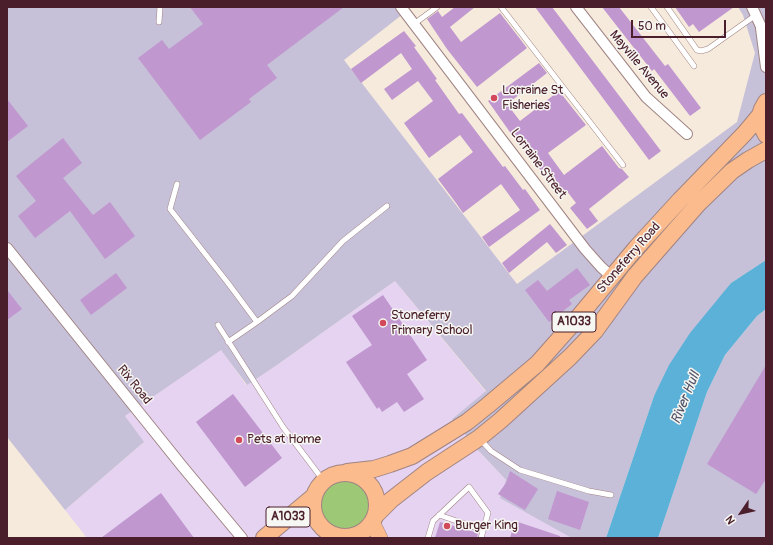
<!DOCTYPE html>
<html>
<head>
<meta charset="utf-8">
<style>
	body { margin:0 }
	#map { position:relative; width:773px; height:545px; overflow:hidden; background:#f5eadb; font-family:Pangolin,sans-serif }
	canvas { display:block }
	.frame { position:absolute; inset:0; border:8px solid #4a1f2b; pointer-events:none }
	.north { position:absolute; left:721px; top:493px; width:40px; height:40px; -webkit-text-stroke:3px #f6f6f2; paint-order:stroke; rotate:236deg; font-size:11px; font-weight:700; line-height:16px; text-align:center; color:#4a1f2b }
	.north::after { content:''; display:block; margin:auto; width:14px; height:18px; background:#4a1f2b; clip-path:polygon(50% 0,100% 100%,50% 72%,0 100%) }
	.scale { position:absolute; left:631px; top:20px; width:95px; height:18px; box-sizing:border-box; border:2px solid #4a1f2b; border-top:0; padding-left:5px; font-size:12px; line-height:14px; white-space:nowrap; color:#4a1f2b; -webkit-text-stroke:3px #f6f6f2; paint-order:stroke }
</style>
</head>
<body>
<div id="map">
<canvas width="773" height="545"></canvas>
<div class="frame"></div>
<div class="north">N</div>
<div class="scale">50 m</div>
</div>
<script>
const ctx = document.querySelector('canvas').getContext('2d');
ctx.lineJoin = 'round';
function paint(path, color) {
  ctx.fillStyle = color;
  ctx.fill(path, 'evenodd');
}
function toPath(rows) {
  const path = new Path2D();
  for (const r of rows) {
    if (r.length === 3) {
      path.moveTo(r[0] + r[2], r[1]);
      path.arc(r[0], r[1], r[2], 0, 2 * Math.PI);
      continue;
    }
    path.moveTo(r[0], r[1]);
    for (let i = 2; i < r.length; i += 2) path.lineTo(r[i], r[i + 1]);
  }
  return path;
}
function stroke(path, color, width, dash) {
  ctx.strokeStyle = color;
  ctx.lineWidth = width;
  ctx.lineCap = dash ? 'butt' : 'round';
  ctx.setLineDash(dash || []);
  ctx.stroke(path);
}
function drawText(font, color, halo, rows, align = 'center') {
  ctx.font = font + ' Pangolin,sans-serif';
  ctx.lineWidth = 3;
  ctx.setLineDash([]);
  ctx.textBaseline = 'middle';
  ctx.strokeStyle = halo;
  ctx.fillStyle = color;
  for (const [text, x, y, turn = 0] of rows) {
    ctx.save();
    ctx.translate(x, y);
    ctx.rotate((+turn || 0) * Math.PI / 180);
    ctx.textAlign = isNaN(turn) ? turn : align;
    if (halo) ctx.strokeText(text, 0, 0);
    ctx.fillText(text, 0, 0);
    ctx.restore();
  }
}
paint(toPath([
	[395,281,486,392,452,419,477,449,506,480,570,537,572,538,87,538,65,510,143,443,125,416,221,349,246,385,277,365],
	[336,481,363,488,367,494,370,508,368,514,364,520,353,528,340,529,324,490,330,485]
]), '#e5d3f1');
paint(toPath([
	[7,7,398,7,403,14,344,60,517,284,737,122,755,53,743,15,738,7,766,7,766,260,731,283,654,396,606,538,570,537,500,498,506,480,477,449,452,419,486,391,395,281,277,365,247,385,221,350,125,416,144,442,65,510,7,437],
	[766,309,766,538,658,538,707,392,725,355,757,316]
]), '#c7c0d9');
paint(toPath([
	[345,505,25]
]), '#9dc875');
paint(toPath([
	[766,260,766,309,757,316,725,355,707,392,658,538,606,538,654,396,669,365,690,333,731,283]
]), '#5cb1d8');
paint(toPath([
	[190,7,344,7,267,65,277,78,249,99,251,102,200,140,138,58,162,40,169,49,203,24],
	[455,7,475,7,450,27,461,42,500,13,527,48,477,87,447,49,427,19,438,11,442,17],
	[535,7,552,7,661,151,649,160],
	[602,7,619,7,665,66,668,64,701,108,690,116,654,69,652,71],
	[675,7,734,7,699,32,693,24,689,27],
	[404,31,416,46,414,47,437,79,435,80,459,114,462,113,503,167,505,166,523,190,525,189,540,210,489,247,482,237,520,210,501,184,463,213,456,203,438,179,473,152,460,135,429,158,404,123,433,101,418,81,392,100,384,89,412,69,401,53,361,83,351,69],
	[539,63,547,73,507,104,520,121,559,91,586,125,548,153,564,175,602,146,619,168,622,169,629,177,589,209,598,221,587,229,570,208,576,203,566,190,561,194,545,174,544,175,521,143,519,145,488,101],
	[7,99,28,126,7,142],
	[63,138,82,163,63,178,93,215,110,202,135,236,105,259,70,211,35,238,18,216,36,201,16,176],
	[550,224,567,245,556,253,547,242,509,273,502,263],
	[577,268,590,285,569,300,572,304,549,322,525,290,538,280,547,291],
	[116,273,127,288,91,315,80,300],
	[7,290,22,309,7,320],
	[383,295,427,360,407,374,424,399,404,412,397,402,382,412,379,407,377,409,346,362,372,345,352,316],
	[766,365,766,479,756,494,707,464],
	[233,394,282,458,245,487,196,422],
	[510,471,538,489,525,510,498,494,506,483],
	[557,491,589,502,580,530,548,519],
	[161,493,194,538,101,538],
	[515,521,560,536,560,538,510,538],
	[440,522,478,533,477,538,435,538]
]), '#c097cf');
const service = toPath([
	[501,7,623,165],
	[651,7,694,66],
	[667,7,697,50,701,51,708,49,756,15],
	[159,22,160,7],
	[414,24,437,7],
	[177,184,170,209,228,283,257,322,228,342],
	[257,322,292,296,343,241,387,206],
	[218,325,283,427,323,480],
	[480,439,491,451,520,470,589,491,611,495],
	[439,515,483,530],
	[428,538,433,521,469,487,488,513,481,538]
]);
const minor = toPath([
	[401,7,585,249,601,267,612,277],
	[576,7,646,97,687,134],
	[752,7,764,33],
	[761,28,766,67],
	[7,248,182,466,242,538]
]);
const primary = toPath([
	[372,522,380,538],
	[341,537,341,538]
]);
const trunk = toPath([
	[766,102,762,109,760,115,761,125,766,135],
	[347,472,374,469,390,464,412,456,467,422,487,406,537,364,576,320,636,248,680,200,745,133,760,115],
	[345,505,32],
	[376,515,391,500,427,472,479,438,501,420,570,357,595,331,635,276,698,204,732,171,748,160,766,150],
	[264,538,313,497]
]);
stroke(service, '#a08483', 6);
stroke(minor, '#a08483', 12);
stroke(primary, '#a08483', 16);
stroke(trunk, '#a08483', 18);
stroke(service, '#fff', 5);
stroke(minor, '#fff', 10);
stroke(primary, '#fbbb8c', 15);
stroke(trunk, '#fbbb8c', 16);
for (const [x, y, r, color] of [
	[494,98,4,"#d1495b"],
	[383,323,4,"#d1495b"],
	[239,440,4,"#d1495b"],
	[447,526,4,"#d1495b"]
]) {
  const dot = new Path2D();
  dot.arc(x, y, r, 0, 2 * Math.PI);
  ctx.fillStyle = color;
  ctx.fill(dot);
  stroke(dot, '#f6f6f2', 1.5);
}
for (const [x, y, w] of [
	[574,322,44],
	[288,517,44]
]) {
  const box = new Path2D();
  box.roundRect(x - w / 2, y - 10, w, 20, 3);
  ctx.fillStyle = '#f6f6f2';
  ctx.fill(box);
  stroke(box, '#4a1f2b', 1);
}
drawText('bold 12px', '#4a1f2b', null, [
	["A1033",574,322],
	["A1033",288,517]
]);
drawText('13px', '#4a1f2b', '#f6f6f2', [
	["Mayville Avenue",639,65,50],
	["Lorraine Street",538,164,53],
	["Stoneferry Road",629,258,-49],
	["Rix Road",134,385,51]
]);
drawText('13px', '#4a1f2b', '#f6f6f2', [
	["Lorraine St",502,91],
	["Fisheries",502,106],
	["Stoneferry",391,316],
	["Primary School",391,331],
	["Pets at Home",247,440],
	["Burger King",455,526]
], 'left');
drawText('italic 14px', '#505268', '#f6f6f2', [
	["River Hull",686,398,-68]
]);
</script>
</body>
</html>
